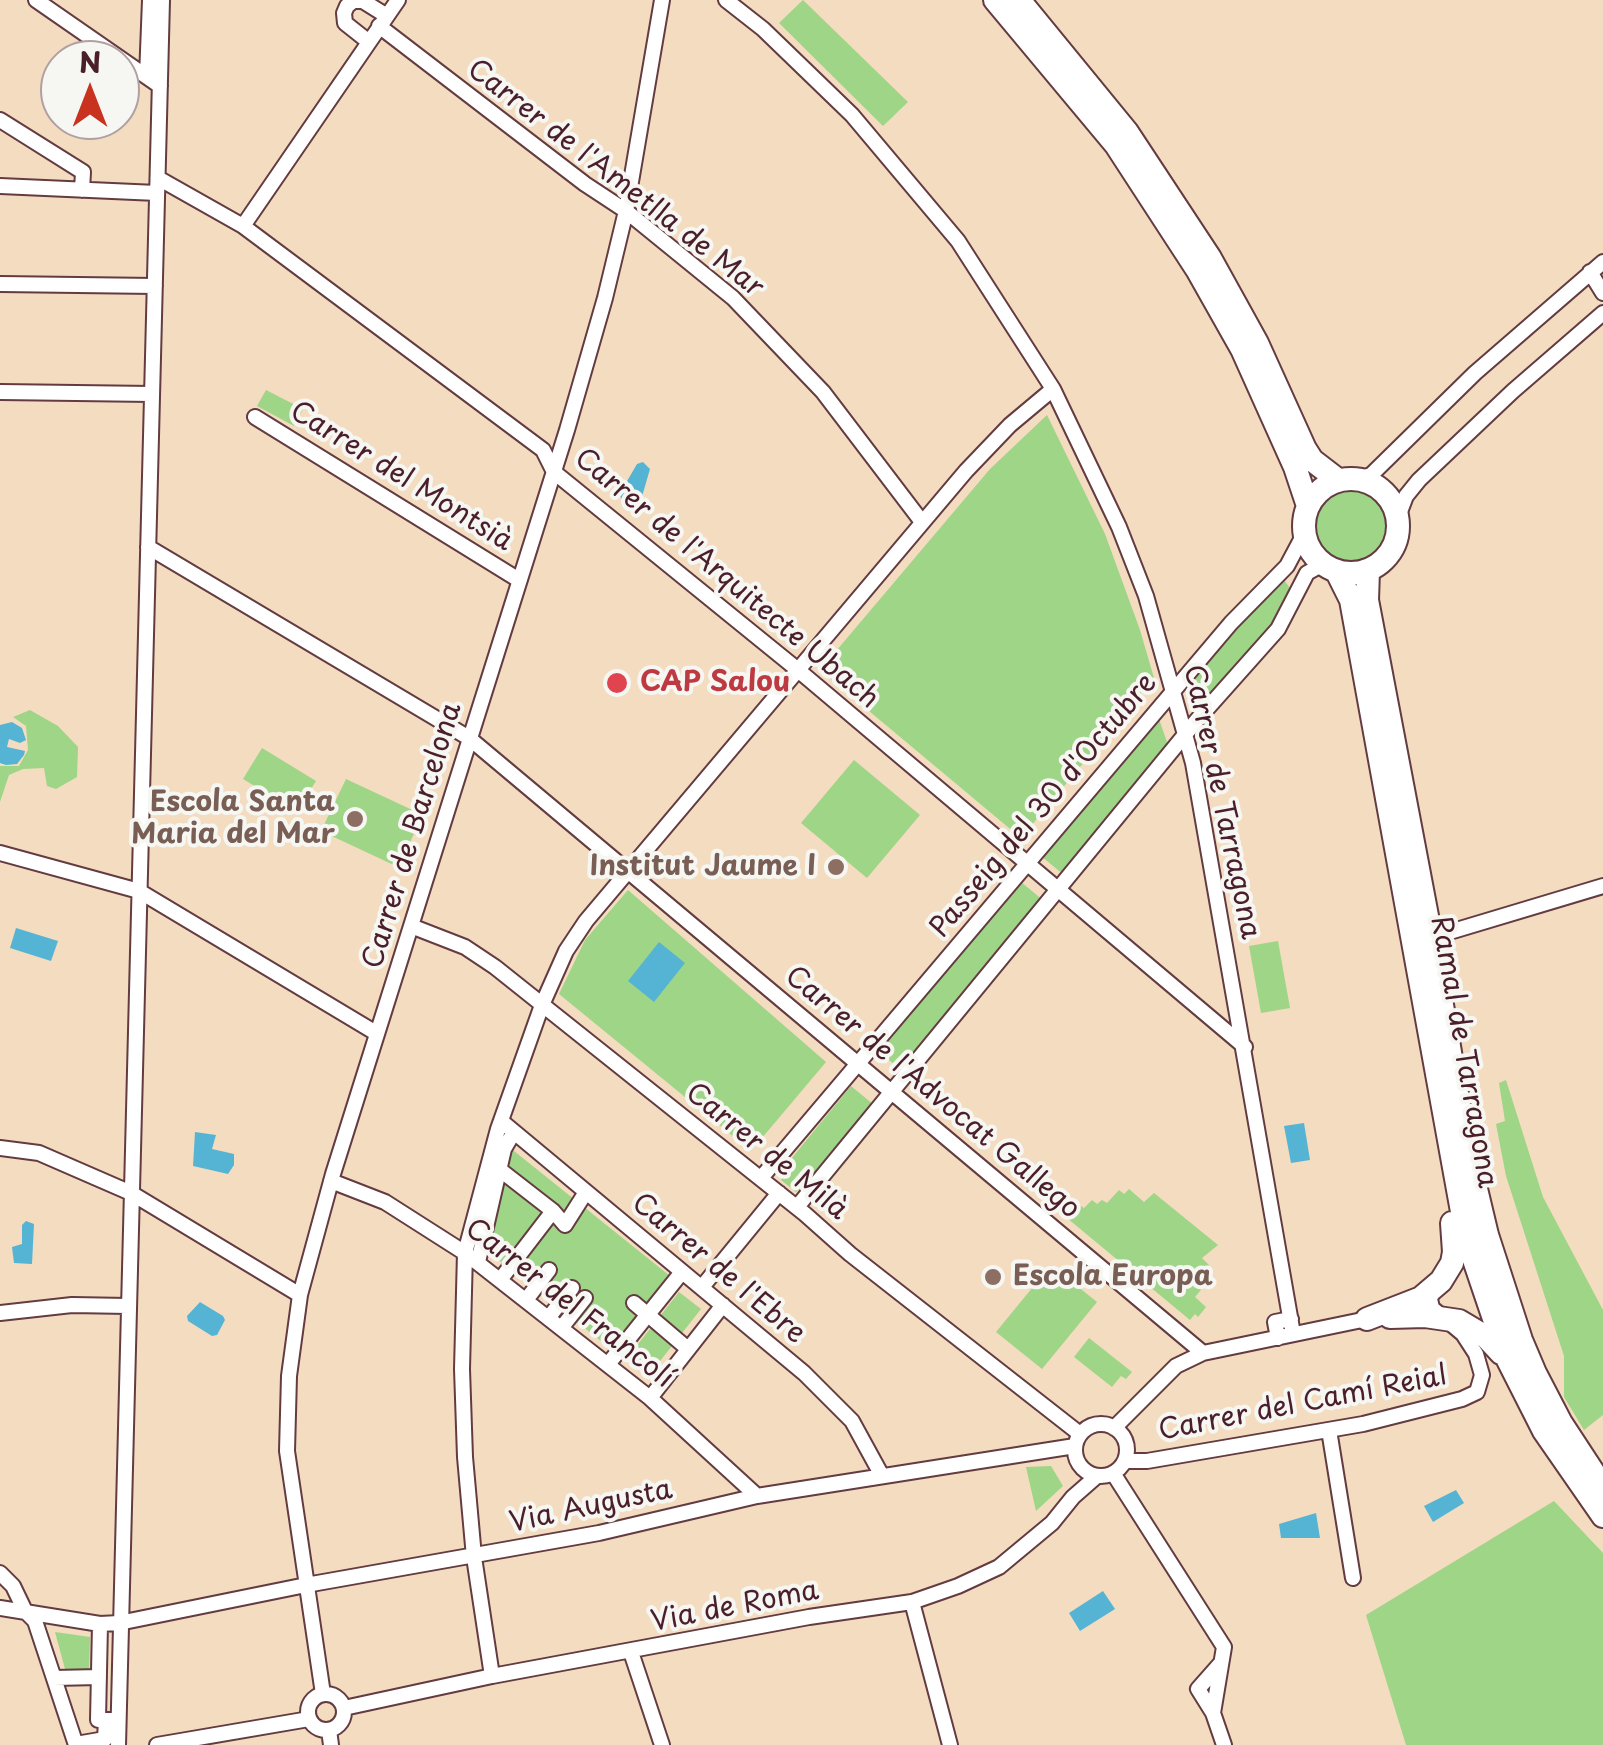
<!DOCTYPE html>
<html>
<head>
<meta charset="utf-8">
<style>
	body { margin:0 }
	#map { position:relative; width:1603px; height:1745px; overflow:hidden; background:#f3dcbf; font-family:"Playpen Sans",sans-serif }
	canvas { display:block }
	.north { position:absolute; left:40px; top:40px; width:100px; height:100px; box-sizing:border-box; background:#f6f6f2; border:2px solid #b1a0a2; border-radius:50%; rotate:0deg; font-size:28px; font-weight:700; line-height:40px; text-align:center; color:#4a1f2b }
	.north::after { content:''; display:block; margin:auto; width:35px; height:45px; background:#c8321e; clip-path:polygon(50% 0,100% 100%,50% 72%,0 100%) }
</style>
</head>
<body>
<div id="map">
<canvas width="1603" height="1745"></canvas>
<div class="north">N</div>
</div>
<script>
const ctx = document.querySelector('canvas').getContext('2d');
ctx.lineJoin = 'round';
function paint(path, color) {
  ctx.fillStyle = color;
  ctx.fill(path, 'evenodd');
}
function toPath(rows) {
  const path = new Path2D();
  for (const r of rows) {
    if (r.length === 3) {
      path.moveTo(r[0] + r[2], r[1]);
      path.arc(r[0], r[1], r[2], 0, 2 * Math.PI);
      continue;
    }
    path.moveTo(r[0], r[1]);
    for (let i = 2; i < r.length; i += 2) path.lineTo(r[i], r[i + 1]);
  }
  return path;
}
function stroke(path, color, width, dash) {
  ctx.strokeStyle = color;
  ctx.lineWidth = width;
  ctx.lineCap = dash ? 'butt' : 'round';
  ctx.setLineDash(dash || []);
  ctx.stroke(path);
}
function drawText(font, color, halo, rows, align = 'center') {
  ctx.font = font + ' "Playpen Sans",sans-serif';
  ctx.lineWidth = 8;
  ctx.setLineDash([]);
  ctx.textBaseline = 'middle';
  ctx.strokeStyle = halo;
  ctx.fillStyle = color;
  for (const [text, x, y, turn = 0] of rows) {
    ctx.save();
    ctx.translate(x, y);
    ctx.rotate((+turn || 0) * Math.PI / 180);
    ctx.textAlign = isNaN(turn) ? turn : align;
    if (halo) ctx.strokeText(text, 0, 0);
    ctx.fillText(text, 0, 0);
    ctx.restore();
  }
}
paint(toPath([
	[803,0,908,102,883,126,779,23],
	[266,390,303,409,294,426,257,406],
	[1047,415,1105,534,1140,630,1154,678,1021,838,820,670,990,469],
	[1350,525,36],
	[1282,577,1292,591,1277,623,1202,709,1190,679],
	[30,710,58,726,78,747,77,777,56,789,47,786,44,768,23,769,9,775,0,802,0,766,19,766,28,750,26,726,13,717],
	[1158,716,1169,748,1064,875,1041,856],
	[262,748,316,781,297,812,243,779],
	[854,760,920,815,867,878,801,823],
	[346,779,423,815,398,867,321,831],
	[1021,882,1044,901,901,1070,878,1051],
	[628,890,826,1062,751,1151,559,994,585,940],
	[1278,941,1290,1008,1261,1013,1249,946],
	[1506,1080,1543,1197,1603,1310,1603,1415,1584,1430,1564,1397,1564,1356,1506,1176,1496,1124,1505,1121,1499,1083],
	[851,1086,874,1105,802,1193,798,1190,796,1192,781,1180,786,1173,782,1170],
	[509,1147,670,1276,611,1349,485,1249],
	[1129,1189,1144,1202,1154,1193,1218,1245,1202,1258,1209,1265,1203,1272,1210,1279,1195,1297,1206,1307,1198,1317,1195,1314,1190,1320,1067,1218,1078,1204,1084,1208,1092,1200,1097,1204,1102,1200,1107,1203,1119,1190,1124,1194],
	[1051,1265,1097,1302,1042,1369,996,1332],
	[679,1292,701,1309,649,1375,627,1358],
	[1089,1338,1132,1372,1126,1379,1121,1376,1112,1387,1074,1357],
	[1051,1466,1063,1486,1036,1511,1026,1467],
	[1554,1501,1603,1553,1603,1745,1406,1745,1366,1615],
	[55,1632,90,1637,89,1671,65,1669]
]), '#9ed587');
paint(toPath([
	[643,462,650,469,641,500,636,505,624,503,620,496,623,488,637,464],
	[12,722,22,728,26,740,20,743,9,739,7,747,25,751,24,755,17,764,6,765,0,763,0,725],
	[16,928,58,941,51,961,10,948],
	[659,942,685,963,654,1002,628,981],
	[1304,1123,1310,1160,1291,1163,1284,1126],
	[195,1132,216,1135,212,1149,234,1154,234,1165,228,1174,193,1166],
	[26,1221,34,1224,32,1264,14,1263,12,1247,22,1244,22,1225],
	[200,1302,223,1316,225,1320,217,1335,212,1336,188,1321,187,1316],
	[1456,1490,1464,1503,1433,1522,1424,1506],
	[1316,1513,1320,1538,1281,1538,1279,1524],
	[1103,1591,1115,1609,1080,1631,1069,1613]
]), '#55b4d4');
const street = toPath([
	[36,0,160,86],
	[726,0,763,29,852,115,958,241,1053,389,1119,527,1146,596,1193,763,1293,1334],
	[379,26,585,184,626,211,733,298,823,392,922,522],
	[369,42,345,23,344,13,347,6,353,1,363,1,387,16],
	[147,77,150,0],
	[0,120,83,172,82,190],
	[158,178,243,226,543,450,554,472,798,670,1245,1047],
	[0,186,157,193],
	[243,226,398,0],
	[1590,272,1603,293],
	[0,284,155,286],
	[0,392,152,394],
	[255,417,519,580],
	[1359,479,1371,475,1475,373,1603,262],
	[1398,517,1406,496,1419,480,1513,391,1603,313],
	[148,547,469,738,1203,1353],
	[0,853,139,891,376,1033],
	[411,926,465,947,495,967,805,1214,850,1254,1080,1434],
	[1453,931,1603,886],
	[501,1121,804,1373,852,1421,881,1474],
	[0,1148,39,1153,131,1193,300,1295],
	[499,1169,553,1211,565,1225,586,1192],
	[761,1178,1231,623,1287,566,1304,534],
	[331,1181,385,1202,465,1253,650,1398,757,1496],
	[797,1207,1197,720,1278,629,1307,573,1323,564],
	[478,1262,504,1149,514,1132],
	[500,1280,553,1211],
	[702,1287,779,1193],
	[526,1300,549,1270],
	[634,1303,688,1349],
	[0,1313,72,1305,128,1306],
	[549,1317,572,1288],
	[562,1327,585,1298],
	[1278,1338,1275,1322,1291,1319],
	[609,1363,682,1272],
	[650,1398,723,1305],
	[1101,1450,26],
	[1114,1428,1176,1366,1203,1353,1367,1319],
	[1329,1430,1353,1578],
	[1125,1461,1147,1461,1363,1424,1462,1399,1477,1392,1482,1375,1476,1354,1463,1334,1432,1308,1430,1299,1433,1290],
	[1113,1473,1224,1647,1213,1713],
	[0,1573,13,1586,25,1611,35,1621,76,1745],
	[912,1602,950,1745],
	[0,1608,100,1624,119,1623,306,1585,599,1533,757,1496,1075,1446],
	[100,1624,98,1720,118,1720],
	[631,1652,662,1745],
	[1221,1663,1198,1689,1213,1713,1224,1745],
	[492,1676,474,1557,465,1457,462,1369,465,1253,498,1129,542,1005,566,951,586,921,966,471,1010,425,1053,389],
	[54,1678,99,1677],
	[326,1712,18],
	[323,1694,287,1451,289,1376,300,1295,333,1174,567,430,605,298,626,211,662,0],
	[344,1708,492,1676,809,1617,912,1602,958,1586,999,1567,1052,1523,1073,1497,1097,1476],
	[329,1730,331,1745],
	[76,1744,105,1739,106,1720],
	[118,1745,162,0],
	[157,1745,309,1719]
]);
const primary = toPath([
	[995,0,1116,145,1198,271,1242,349,1295,467,1308,506],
	[1019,0,1127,132,1210,258,1257,343,1305,449,1312,460,1338,480],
	[1351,526,47],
	[1368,571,1367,600,1427,916,1466,1147,1487,1235,1521,1340,1535,1373,1561,1423,1603,1487],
	[1337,572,1351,600,1467,1239,1508,1360,1544,1431,1603,1516],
	[1390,1317,1425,1316,1459,1321,1486,1337,1501,1353],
	[1367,1319,1421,1298,1441,1281,1452,1263,1454,1252,1452,1223]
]);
stroke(street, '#633b41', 18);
stroke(primary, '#633b41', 26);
stroke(street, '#fff', 14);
stroke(primary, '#fff', 22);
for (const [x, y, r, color] of [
	[617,683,12,"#e0444e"],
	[355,819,10,"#8d6e63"],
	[836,867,10,"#8d6e63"],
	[993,1277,10,"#8d6e63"]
]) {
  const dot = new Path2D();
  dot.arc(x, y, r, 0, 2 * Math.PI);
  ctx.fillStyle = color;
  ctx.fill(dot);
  stroke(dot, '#f6f6f2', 4);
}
drawText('28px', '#4a1f2b', '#f6f6f2', [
	["Carrer de l'Ametlla de Mar",615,179,38],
	["Carrer del Montsià",401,477,32],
	["Carrer de l'Arquitecte Ubach",726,579,40],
	["Carrer de Tarragona",1221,802,78],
	["Passeig del 30 d'Octubre",1044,806,-50],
	["Carrer de Barcelona",413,836,-73],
	["Ramal de Tarragona",1463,1052,80],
	["Carrer de l'Advocat Gallego",932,1093,40],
	["Carrer de Milà",766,1152,39],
	["Carrer de l'Ebre",718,1269,40],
	["Carrer del Francolí",569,1304,38],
	["Carrer del Camí Reial",1303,1404,-11],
	["Via Augusta",591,1507,-12],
	["Via de Roma",735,1607,-11]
]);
drawText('bold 28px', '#be3a42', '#f6f6f2', [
	["CAP Salou",640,683]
], 'left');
drawText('bold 28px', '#785e54', '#f6f6f2', [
	["Escola Santa",335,803],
	["Maria del Mar",335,835],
	["Institut Jaume I",816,867],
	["Escola Europa",1013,1277,"left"]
], 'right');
</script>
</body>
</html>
